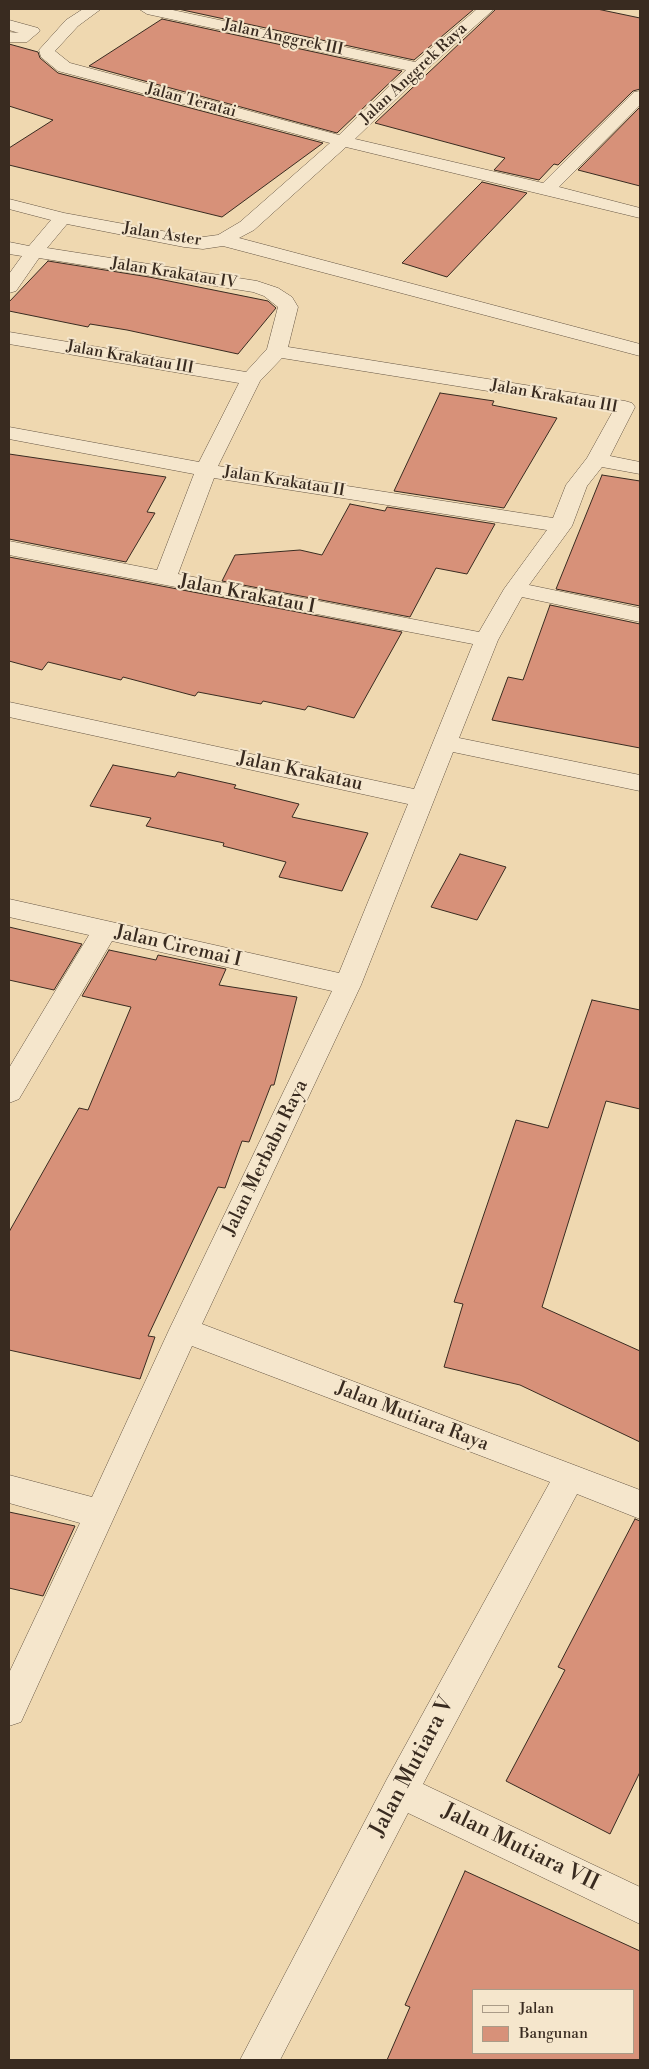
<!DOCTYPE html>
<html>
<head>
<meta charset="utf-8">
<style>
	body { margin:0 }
	#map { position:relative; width:649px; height:2069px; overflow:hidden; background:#efd8b0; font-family:"Libre Bodoni",serif }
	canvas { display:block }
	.frame { position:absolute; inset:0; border:10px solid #392b20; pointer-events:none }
	.legend { position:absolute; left:472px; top:1989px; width:162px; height:65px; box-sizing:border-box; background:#f5e6cc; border:1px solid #aa9b87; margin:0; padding:6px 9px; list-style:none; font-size:15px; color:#392b20 }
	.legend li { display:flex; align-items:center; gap:10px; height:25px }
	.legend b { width:25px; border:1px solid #aa9b87 }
</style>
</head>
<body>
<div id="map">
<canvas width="649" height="2069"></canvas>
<div class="frame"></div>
<ul class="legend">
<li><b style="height:6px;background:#f5e6cc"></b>Jalan</li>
<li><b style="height:14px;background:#d79179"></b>Bangunan</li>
</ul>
</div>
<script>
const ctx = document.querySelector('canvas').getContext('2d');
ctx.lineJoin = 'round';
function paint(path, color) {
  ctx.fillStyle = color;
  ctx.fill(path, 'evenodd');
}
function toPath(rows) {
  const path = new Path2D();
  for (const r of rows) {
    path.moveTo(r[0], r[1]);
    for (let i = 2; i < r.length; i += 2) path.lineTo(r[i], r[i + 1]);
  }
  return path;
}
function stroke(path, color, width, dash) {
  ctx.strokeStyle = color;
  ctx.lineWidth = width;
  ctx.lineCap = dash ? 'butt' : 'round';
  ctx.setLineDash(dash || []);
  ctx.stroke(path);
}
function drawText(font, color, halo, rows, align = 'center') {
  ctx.font = font + ' "Libre Bodoni",serif';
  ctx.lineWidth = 4;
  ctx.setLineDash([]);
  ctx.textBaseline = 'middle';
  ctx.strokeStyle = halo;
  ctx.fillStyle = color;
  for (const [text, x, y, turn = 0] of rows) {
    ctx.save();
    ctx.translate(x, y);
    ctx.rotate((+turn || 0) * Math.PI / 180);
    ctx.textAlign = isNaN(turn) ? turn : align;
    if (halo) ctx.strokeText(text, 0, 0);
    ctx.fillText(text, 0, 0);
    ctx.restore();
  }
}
const building = toPath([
	[178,9,474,9,414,60,178,9],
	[496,9,597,9,640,18,640,89,633,91,558,165,554,164,539,180,494,170,505,158,375,123,496,9],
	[162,19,402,71,337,133,89,66,162,19],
	[9,44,38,52,40,58,58,73,323,143,222,217,9,165,9,148,53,120,9,106,9,44],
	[640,107,640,186,578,170,640,107],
	[482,182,527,193,447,277,402,263,482,182],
	[48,261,149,277,268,301,276,308,238,354,127,330,90,324,88,327,9,311,9,302,48,261],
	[440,393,494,401,492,405,557,418,504,508,394,491,440,393],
	[9,454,166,477,147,512,155,513,126,562,9,539,9,454],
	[602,475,640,481,640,606,556,589,602,475],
	[350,504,385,511,387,507,495,524,467,574,436,568,410,617,222,581,235,555,300,550,322,555,350,504],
	[9,557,214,596,402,632,354,718,308,706,305,710,263,701,261,704,198,692,195,696,123,677,121,680,48,662,42,670,9,661,9,557],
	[550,605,640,624,640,748,492,720,508,677,523,680,550,605],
	[113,765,175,777,178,772,236,785,234,788,299,804,292,817,368,833,342,891,279,877,286,862,223,846,224,843,146,826,151,818,90,806,113,765],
	[460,854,506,867,477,920,431,907,460,854],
	[9,927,82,944,54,990,9,980,9,927],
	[109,950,156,960,158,955,226,969,219,985,297,997,274,1085,271,1085,249,1142,242,1141,225,1188,218,1187,148,1336,155,1337,140,1379,9,1350,9,1232,79,1108,88,1110,131,1007,82,996,109,950],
	[592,1000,640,1010,640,1109,606,1101,542,1307,640,1351,640,1442,520,1385,444,1367,463,1304,454,1302,516,1120,548,1128,592,1000],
	[9,1512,75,1526,43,1596,9,1588,9,1512],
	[635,1519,640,1521,640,1772,610,1834,506,1781,565,1670,558,1667,635,1519],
	[465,1871,640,1951,640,2060,387,2060,410,2007,405,2005,465,1871],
	[473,1990,633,1990,633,2053,473,2053,473,1990]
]);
paint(building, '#d79179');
stroke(building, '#392b20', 1);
const minor = toPath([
	[83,9,101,9,78,26,55,51,70,63,339,135,406,70,147,14,139,9,168,9,415,62,477,9,494,9,424,72,355,139,543,183,634,92,640,91,640,105,559,187,640,208,640,218,346,147,254,230,239,238,640,344,640,356,223,246,203,249,184,247,67,224,47,248,257,281,278,288,292,297,298,307,288,347,625,401,632,403,635,407,610,456,640,462,640,474,602,467,587,486,572,526,529,585,640,608,640,622,522,597,498,640,459,738,640,775,640,791,453,752,361,985,202,1324,640,1490,640,1519,577,1494,423,1784,640,1887,640,1924,408,1813,280,2060,240,2060,387,1779,550,1482,192,1346,21,1722,9,1726,9,1673,80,1523,9,1503,9,1475,92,1497,169,1330,332,991,112,941,19,1099,9,1103,9,1068,89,935,9,917,9,899,339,973,408,804,9,717,9,702,414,789,473,644,9,555,9,541,157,570,194,474,9,439,9,427,199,462,239,383,9,344,9,332,246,372,267,349,278,307,264,296,253,292,39,258,16,291,9,293,9,274,22,256,9,254,9,242,29,246,51,220,9,209,9,199,64,213,184,235,203,237,218,235,240,222,330,143,58,71,41,57,39,50,66,20,83,9],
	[282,358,613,411,587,458,566,485,553,518,218,466,260,381,282,358],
	[214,478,547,530,504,589,479,632,178,574,214,478],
	[9,20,38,28,40,31,27,42,9,42,9,32,19,33,9,30,9,20]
]);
stroke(minor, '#665644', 1);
paint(minor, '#f5e6cc');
drawText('16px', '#392b20', '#f5e6cc', [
	["Jalan Anggrek III",283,38,12],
	["Jalan Anggrek Raya",414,74,-43],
	["Jalan Teratai",191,101,15],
	["Jalan Aster",162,235,9],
	["Jalan Krakatau IV",174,274,9],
	["Jalan Krakatau III",130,358,10],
	["Jalan Krakatau III",554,397,10],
	["Jalan Krakatau II",284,482,9]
]);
drawText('19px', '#392b20', '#f5e6cc', [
	["Jalan Krakatau I",247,595,11],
	["Jalan Krakatau",300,772,12],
	["Jalan Ciremai I",178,947,13],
	["Jalan Merbabu Raya",266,1158,-64],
	["Jalan Mutiara Raya",412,1417,21]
]);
drawText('22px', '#392b20', '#f5e6cc', [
	["Jalan Mutiara V",413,1767,-62],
	["Jalan Mutiara VII",520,1848,26]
]);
</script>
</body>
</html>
